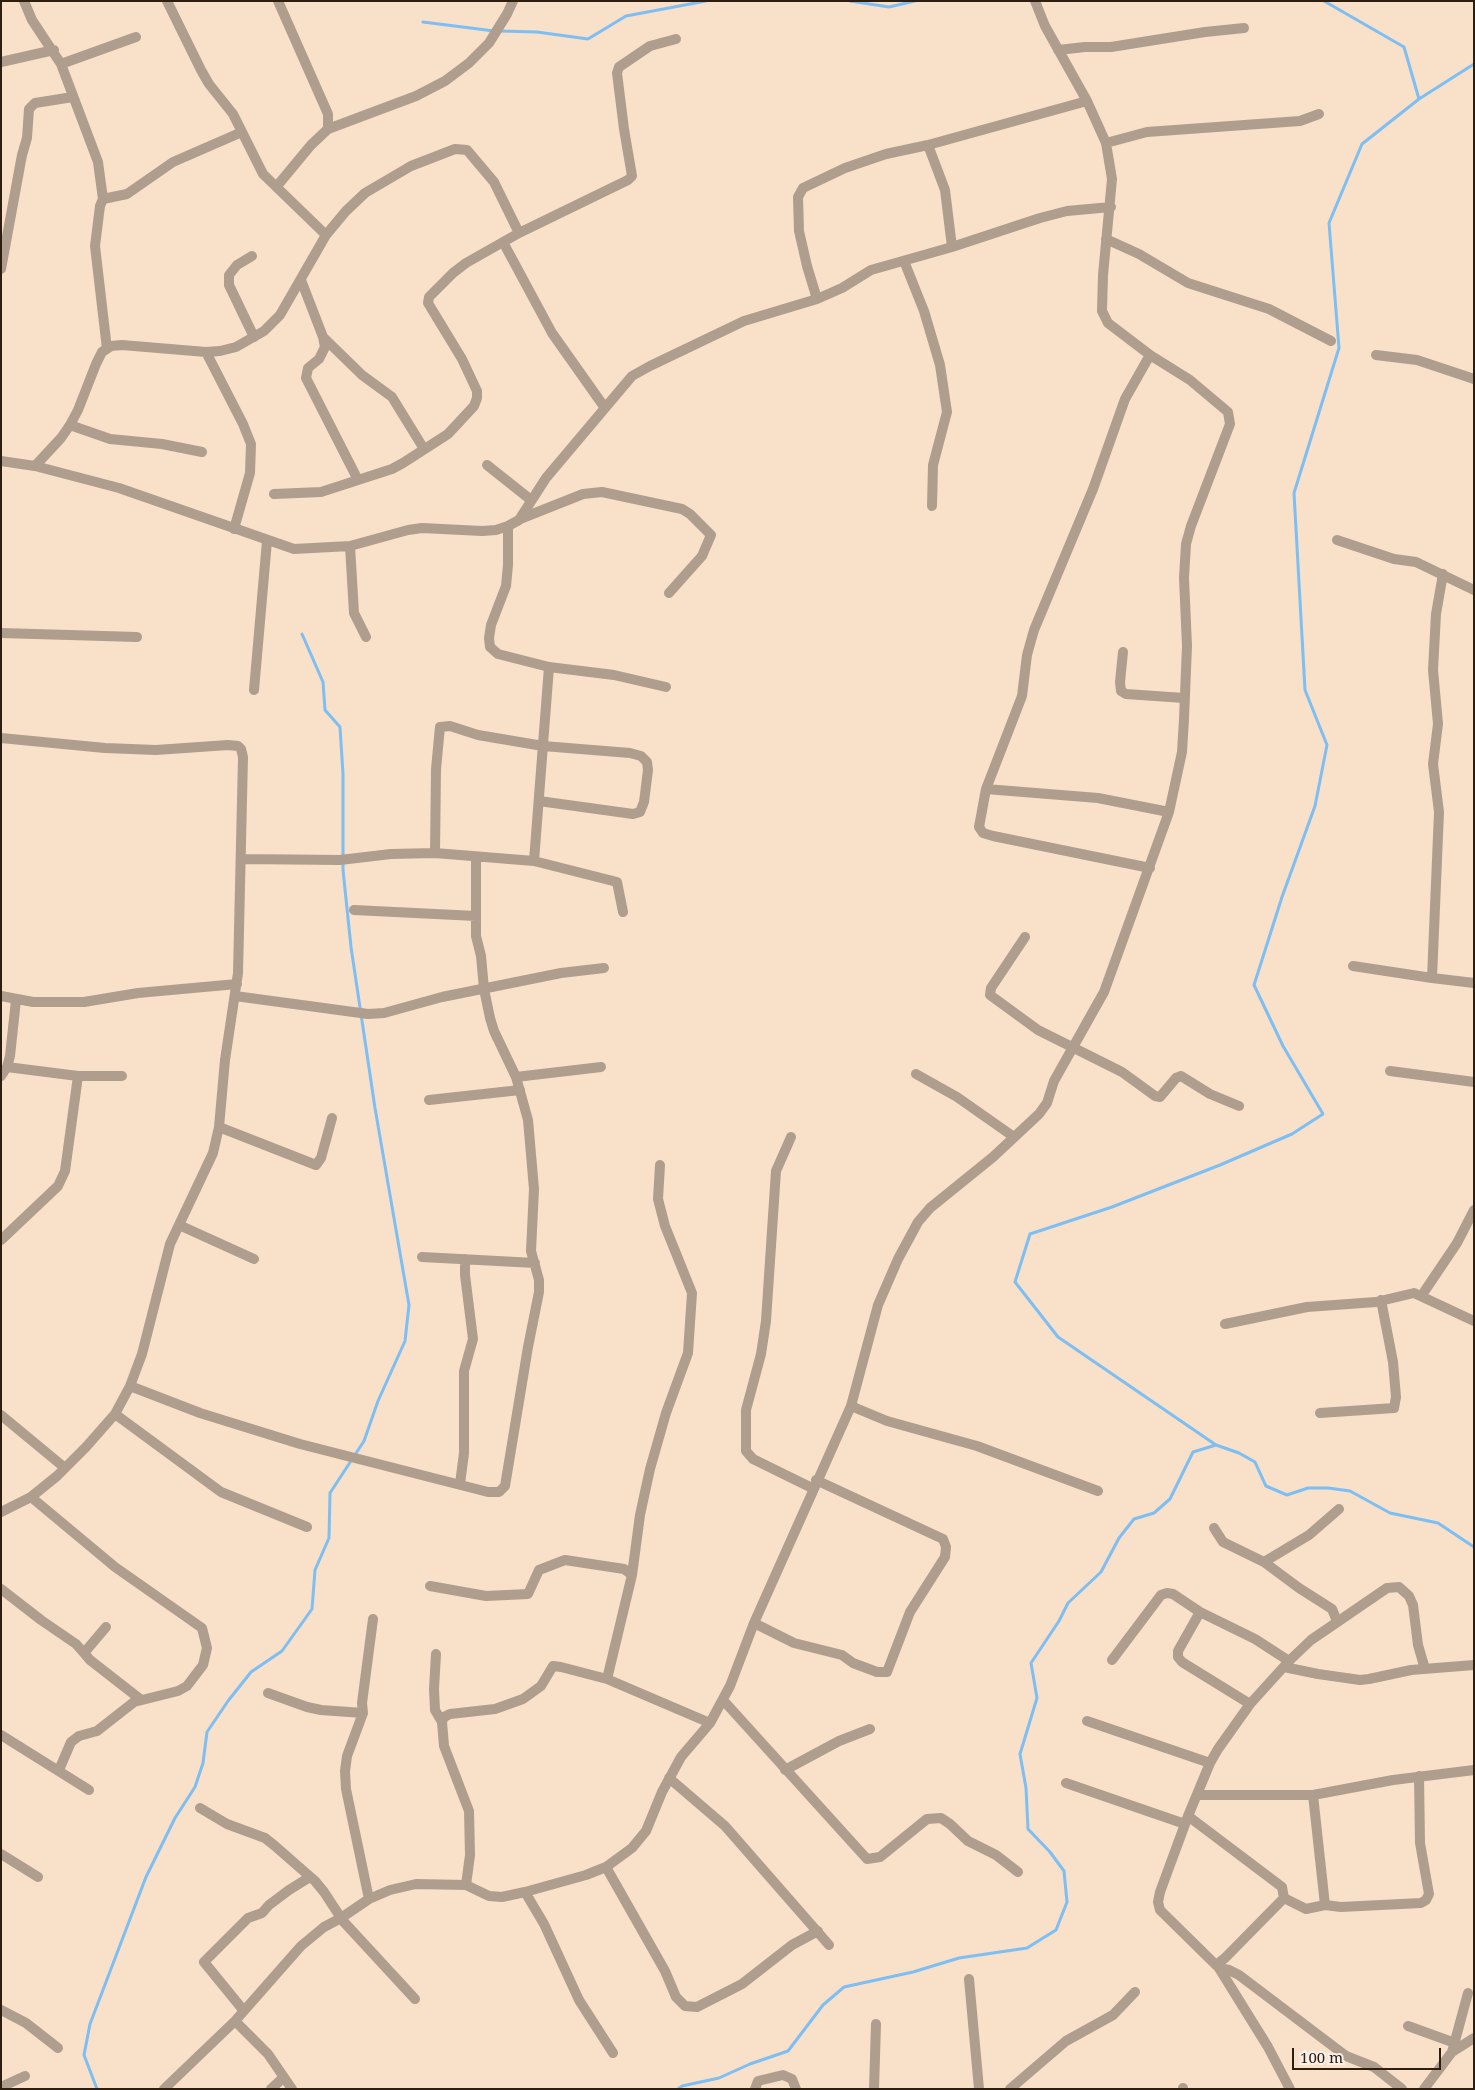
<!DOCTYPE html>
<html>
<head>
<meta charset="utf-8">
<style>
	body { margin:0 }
	#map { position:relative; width:1475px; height:2090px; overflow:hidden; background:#f9e0c9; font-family:"Noto Serif",serif }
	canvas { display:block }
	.frame { position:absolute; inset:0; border:2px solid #2d1e10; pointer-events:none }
	.scale { position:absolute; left:1292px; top:2048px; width:149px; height:22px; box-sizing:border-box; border:2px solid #2d1e10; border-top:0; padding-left:6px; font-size:15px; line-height:18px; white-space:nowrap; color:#2d1e10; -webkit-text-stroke:4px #f9f1e9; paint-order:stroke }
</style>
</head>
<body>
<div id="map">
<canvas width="1475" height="2090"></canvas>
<div class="frame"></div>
<div class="scale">100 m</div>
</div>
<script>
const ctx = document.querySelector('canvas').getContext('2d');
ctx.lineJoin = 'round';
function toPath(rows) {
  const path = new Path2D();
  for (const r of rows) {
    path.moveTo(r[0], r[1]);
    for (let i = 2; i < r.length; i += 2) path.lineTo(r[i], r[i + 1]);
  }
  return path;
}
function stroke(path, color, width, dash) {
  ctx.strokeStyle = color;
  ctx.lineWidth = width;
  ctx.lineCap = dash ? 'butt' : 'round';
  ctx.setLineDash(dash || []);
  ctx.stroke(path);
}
stroke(toPath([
	[850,1,889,7,915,1],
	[1324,1,1404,47,1419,99],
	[423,22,494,31],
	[500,31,537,32,588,39,626,16,706,1],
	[1216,1445,1058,1337,1015,1282,1030,1234,1112,1207,1220,1165,1292,1134,1323,1114,1283,1046,1254,985,1282,897,1315,806,1327,745,1305,690,1294,493,1339,348,1329,223,1362,144,1419,99,1474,64],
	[97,2089,84,2055,90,2024,146,1877,175,1818,195,1787,203,1763,207,1732,228,1701,251,1672,282,1651,312,1609,315,1570,329,1538,330,1493,364,1441,378,1401,405,1341,409,1305,375,1108,351,947,343,870,343,774,340,727,325,710,323,682,302,634],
	[678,2089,682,2086,719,2078,750,2064,788,2051,823,2005,844,1987,913,1972,959,1958,1027,1948,1056,1930,1067,1902,1064,1871,1050,1852,1028,1829,1026,1788,1020,1754,1037,1698,1031,1663,1059,1621,1068,1603,1101,1572,1119,1538,1134,1519,1154,1513,1170,1499,1193,1452,1216,1445,1239,1453,1255,1462,1266,1486,1287,1495,1308,1488,1328,1488,1350,1491,1390,1513,1438,1523,1474,1547]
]), '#7dbef3', 3);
stroke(toPath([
	[24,1,32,20,61,64,98,162,103,199,100,206,95,246,107,349],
	[167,1,201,70,209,84,233,114,263,174,326,235],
	[278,1,328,114,328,129,416,96,445,81,469,63,489,43,507,14,513,1],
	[1058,50,1085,47,1111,47,1205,32,1244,28],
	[1,62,54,50],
	[61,64,136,37],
	[1106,143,1147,132,1300,121,1319,114],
	[928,145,945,190,952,247],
	[277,186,311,145,328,129],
	[103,199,127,194,173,162,242,132],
	[1106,239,1139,254,1188,283,1269,309,1331,341],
	[503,242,552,333,605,408],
	[252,256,237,265,229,275,229,285,254,337],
	[904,261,924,311,940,365,947,412,933,465,932,506],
	[1,269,22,155,27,138,29,109,35,103,73,97],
	[301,280,323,337,325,347,319,359,308,368,306,378,358,480],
	[817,299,807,266,799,231,798,197,803,188,845,168,886,154,928,145,1087,101],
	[323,337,362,375,392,397,424,449],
	[206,352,243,424,251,444,250,473,234,529],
	[1150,355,1125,399,1093,489,1034,630,1027,655,1022,696,986,789,979,827,983,833,993,836,1150,868],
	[1376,355,1417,360,1474,379],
	[70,425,110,439,162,444,202,452],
	[1,461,35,466,119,488,294,549,350,546,408,530,422,528,482,531,496,530,508,526,519,520,546,478,605,408,632,376,650,366,744,321,817,299,842,288,871,270,952,247,1040,218,1067,211,1111,207],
	[487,465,531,500],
	[35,466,61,438,70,425,78,410,96,364,102,352,111,346,122,345,206,352,220,351,236,347,264,331,280,315,326,235,346,211,365,193,411,166,455,149,467,150,494,182,519,233],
	[274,494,321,492,392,469,403,463,448,434,474,406,477,398,477,391,462,359,428,303,429,297,453,273,466,263,519,233,628,180,632,176,631,170,624,129,617,73,619,67,650,46,676,39],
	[520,519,583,494,602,492,682,509,690,514,711,535,702,556,669,593],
	[508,526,508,565,506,586,491,625,489,638,490,647,498,654,549,667,614,675,666,687],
	[1337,540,1394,559,1416,562,1474,590],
	[350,546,354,613,366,637],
	[1443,574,1436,614,1433,670,1438,724,1433,764,1439,812,1432,978,1474,983],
	[1,633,137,637],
	[1123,652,1120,682,1121,691,1126,694,1184,698],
	[254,690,267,541],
	[1,738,105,748,156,750,228,745,238,746,241,749,243,757,238,973,225,1060,219,1127,213,1153,170,1244,142,1354,130,1386,115,1414,86,1447,57,1476,31,1497,1,1512],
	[986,789,1098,798,1169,812],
	[435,853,436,769,440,727,450,726,478,735,543,746,630,753,641,756,647,762,648,770,644,802,640,812,633,814,539,801],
	[242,859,340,860,391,854,435,853,534,861,617,882,623,912],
	[534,861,549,667],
	[354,910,476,916],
	[1025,937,991,988,990,995,1038,1030,1122,1072,1155,1096,1160,1097,1176,1078,1181,1076,1210,1094,1239,1106],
	[1353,966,1432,978],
	[1,996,33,1002,84,1002,138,993,237,984],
	[235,996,368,1014,384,1013,442,997,561,973,604,968],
	[7,1067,78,1076,122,1076],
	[1390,1071,1474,1082],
	[916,1074,957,1097,1014,1137],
	[1,1076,7,1067,10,1056,16,1000],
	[516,1077,601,1067],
	[429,1100,520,1090],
	[219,1127,316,1165,321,1158,332,1118],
	[791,1137,776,1171,766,1321,761,1354,746,1410,746,1451,753,1459,812,1488],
	[179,1225,254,1259],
	[1,1240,58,1186,65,1171,78,1076],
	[422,1257,535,1263],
	[1422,1295,1457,1243,1474,1210],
	[1225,1324,1307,1307,1376,1302,1414,1293,1474,1321],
	[130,1386,200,1413,300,1444,488,1492,499,1492,505,1486,528,1347,539,1292,539,1280,531,1251,534,1189,528,1120,516,1077,494,1031,490,1018,484,989,481,956,476,936,476,857],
	[851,1406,887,1421,977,1446,1098,1491],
	[1320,1413,1394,1408,1396,1397,1393,1362,1381,1300],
	[115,1414,221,1492,307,1527],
	[1,1415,65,1468],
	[460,1484,464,1453,464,1371,473,1339,465,1275,465,1259],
	[31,1497,115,1567,202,1628,207,1648,203,1665,187,1686,178,1691,134,1702,97,1731,79,1736,71,1742,59,1770],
	[1214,1528,1223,1542,1264,1562,1299,1588,1332,1609,1337,1621],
	[1264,1562,1309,1535,1339,1509],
	[430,1586,486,1596,528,1594,539,1570,565,1560,624,1569,632,1575],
	[1,1589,41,1620,76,1644,84,1653,106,1627],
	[1200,1612,1178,1651,1178,1657,1182,1662,1250,1704],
	[754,1623,794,1643,842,1655,853,1663,877,1672,887,1672,910,1612,945,1557,946,1547,943,1539,816,1480],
	[84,1653,90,1660,140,1699],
	[436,1654,434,1689,435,1710,442,1722],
	[1112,1660,1161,1595,1167,1593,1173,1594,1200,1612,1255,1639,1289,1661],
	[1284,1667,1318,1674,1360,1680,1369,1679,1411,1670,1474,1665],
	[607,1679,632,1575,640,1515,650,1469,666,1413,688,1353,692,1293,665,1226,658,1199,660,1165],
	[268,1693,307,1707,321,1710,363,1713],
	[723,1700,867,1859,880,1857,927,1819,941,1818,950,1824,968,1841,996,1855,1018,1872],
	[1087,1721,1210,1763],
	[1,1735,89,1790],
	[785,1770,839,1741,870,1729],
	[669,1778,725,1826,829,1945],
	[1066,1783,1185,1824],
	[1197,1795,1313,1795,1325,1905],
	[1313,1795,1393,1780,1474,1770],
	[200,1808,227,1824,265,1838,275,1846,315,1881,324,1892,343,1921,415,1999],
	[1188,1816,1282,1887,1284,1898,1306,1909,1325,1905,1341,1907,1421,1903,1426,1900,1429,1894,1420,1843,1419,1776],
	[1,1854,38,1877],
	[606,1867,665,1971,676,1997,685,2006,697,2007,742,1984,792,1945,818,1931],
	[466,1885,470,1855,469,1811,444,1746,442,1722,444,1717,450,1714,495,1709,523,1699,541,1686,553,1666,561,1667,607,1679,710,1723],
	[525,1892,544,1924,579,2000,613,2053],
	[369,1899,346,1789,345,1771,347,1756,363,1713,362,1703,373,1619],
	[1216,1965,1225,1958,1284,1898],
	[1219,1968,1229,1970,1239,1975,1346,2056,1374,2067,1402,2089],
	[969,1979,979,2089],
	[1,2010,26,2023,58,2048],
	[244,2011,204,1962,248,1918,262,1913,269,1905,289,1890,310,1877],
	[235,2021,268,2054,292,2089],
	[1408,2026,1455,2043],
	[1452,2052,1474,2038],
	[1,2087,25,2076],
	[1183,2088,1183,2089],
	[164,2089,235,2021,301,1946,324,1927,341,1918,369,1899,390,1890,416,1884,466,1885,489,1896,502,1897,525,1892,586,1875,606,1867,632,1848,646,1831,662,1792,681,1757,710,1723,730,1686,754,1623,851,1406,878,1305,898,1259,918,1222,930,1208,993,1157,1039,1114,1047,1103,1054,1081,1104,992,1169,812,1182,752,1184,719,1187,646,1184,578,1186,544,1191,526,1230,424,1228,412,1190,380,1150,355,1108,323,1102,311,1103,275,1112,179,1106,143,1087,101,1045,26,1035,1],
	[271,2089,283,2078],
	[755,2089,758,2081,783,2075,792,2079,796,2089],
	[874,2089,876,2024],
	[1010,2089,1066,2041,1113,2015,1135,1992],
	[1290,2089,1268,2047,1219,1968,1160,1910,1158,1902,1160,1892,1188,1816,1210,1763,1218,1749,1250,1704,1289,1661,1311,1640,1387,1588,1399,1587,1409,1596,1413,1605,1418,1645,1425,1669],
	[1424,2089,1452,2052,1468,1993]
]), '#af9d8e', 10);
</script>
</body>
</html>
